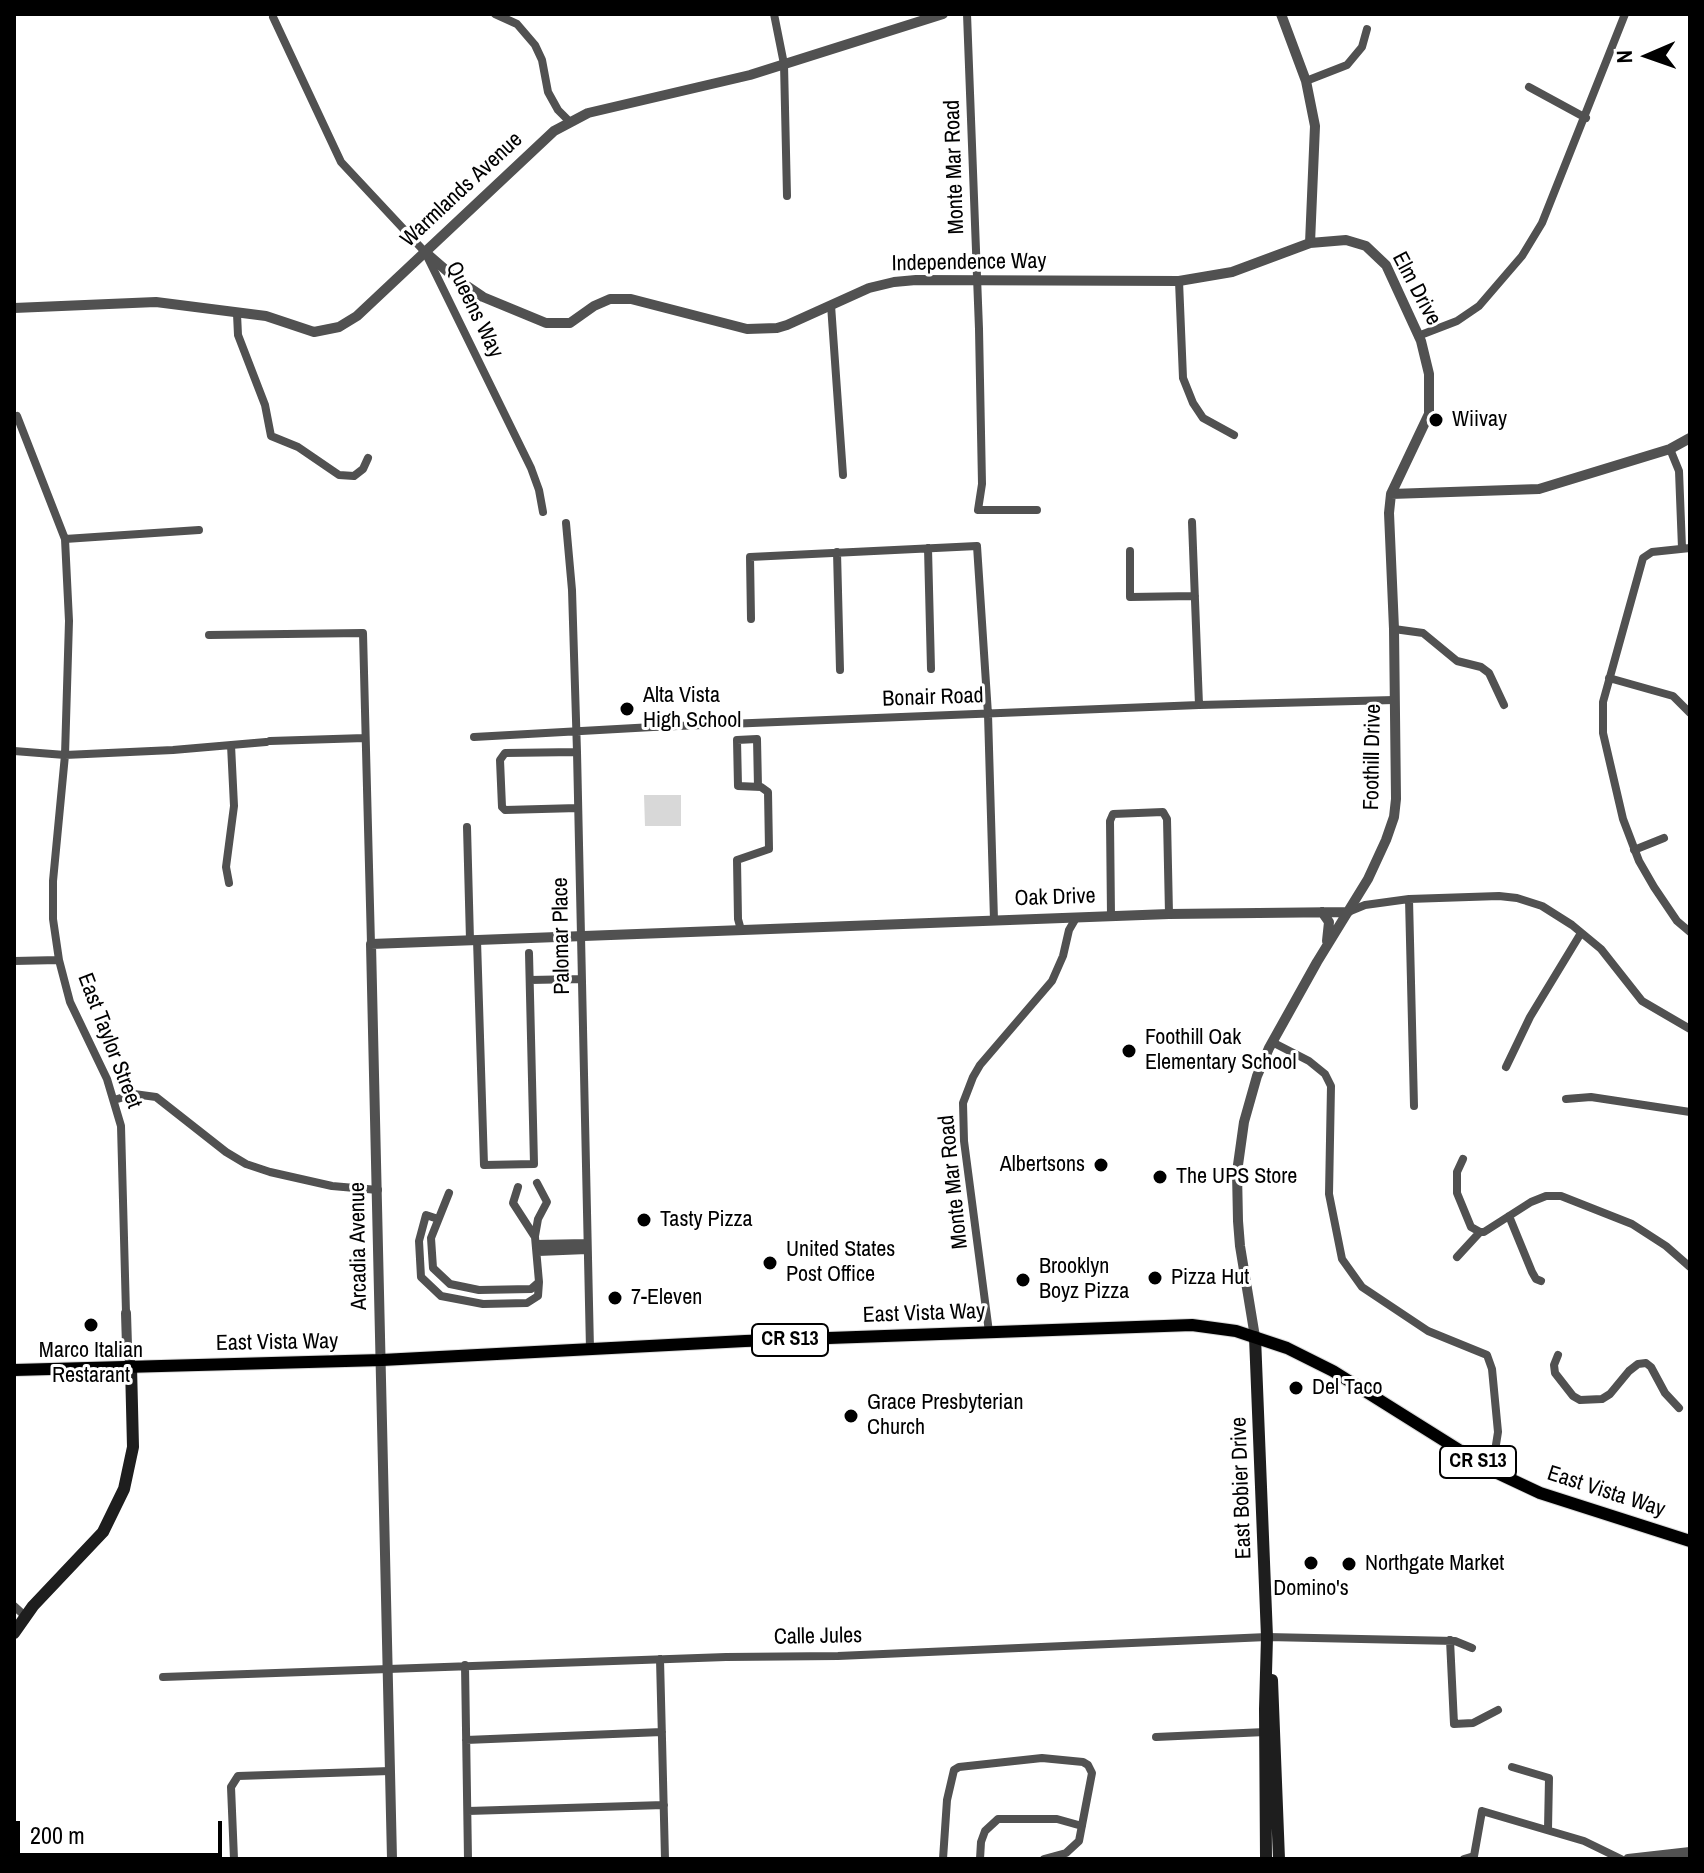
<!DOCTYPE html>
<html>
<head>
<meta charset="utf-8">
<style>
	body { margin:0 }
	#map { position:relative; width:1704px; height:1873px; overflow:hidden; background:#fff; font-family:"Archivo Narrow",sans-serif }
	canvas { display:block }
	.frame { position:absolute; inset:0; border:16px solid #000; pointer-events:none }
	.north { position:absolute; left:1608px; top:16px; width:80px; height:80px; -webkit-text-stroke:6px #fff; paint-order:stroke; rotate:268deg; font-size:22px; font-weight:700; line-height:32px; text-align:center; color:#000 }
	.north::after { content:''; display:block; margin:auto; width:28px; height:36px; background:#000; clip-path:polygon(50% 0,100% 100%,50% 72%,0 100%) }
	.scale { position:absolute; left:16px; top:1821px; width:206px; height:36px; box-sizing:border-box; border:4px solid #000; border-top:0; padding-left:10px; font-size:24px; line-height:28px; white-space:nowrap; color:#000; -webkit-text-stroke:6px #fff; paint-order:stroke }
</style>
</head>
<body>
<div id="map">
<canvas width="1704" height="1873"></canvas>
<div class="frame"></div>
<div class="north">N</div>
<div class="scale">200 m</div>
</div>
<script>
const ctx = document.querySelector('canvas').getContext('2d');
ctx.lineJoin = 'round';
function paint(path, color) {
  ctx.fillStyle = color;
  ctx.fill(path, 'evenodd');
}
function toPath(rows) {
  const path = new Path2D();
  for (const r of rows) {
    path.moveTo(r[0], r[1]);
    for (let i = 2; i < r.length; i += 2) path.lineTo(r[i], r[i + 1]);
  }
  return path;
}
function stroke(path, color, width, dash) {
  ctx.strokeStyle = color;
  ctx.lineWidth = width;
  ctx.lineCap = dash ? 'butt' : 'round';
  ctx.setLineDash(dash || []);
  ctx.stroke(path);
}
function drawText(font, color, halo, rows, align = 'center') {
  ctx.font = font + ' "Archivo Narrow",sans-serif';
  ctx.lineWidth = 6;
  ctx.setLineDash([]);
  ctx.textBaseline = 'middle';
  ctx.strokeStyle = halo;
  ctx.fillStyle = color;
  for (const [text, x, y, turn = 0] of rows) {
    ctx.save();
    ctx.translate(x, y);
    ctx.rotate((+turn || 0) * Math.PI / 180);
    ctx.textAlign = isNaN(turn) ? turn : align;
    if (halo) ctx.strokeText(text, 0, 0);
    ctx.fillText(text, 0, 0);
    ctx.restore();
  }
}
paint(toPath([
	[644,795,681,795,681,826,645,826]
]), '#d8d8d8');
const primary = toPath([
	[14,1370,382,1360,745,1341,1192,1325,1236,1331,1287,1348,1333,1371,1491,1470,1540,1493,1690,1541]
]);
stroke(primary, '#dbdbdb', 14);
stroke(toPath([
	[495,14,517,24,535,45,542,60,548,92,558,110,570,122],
	[774,14,784,64,787,196],
	[967,14,979,329,982,484,978,510,1037,510],
	[273,17,341,162,425,252,531,468,539,490,543,512],
	[1306,81,1347,65,1362,47,1367,29],
	[1529,87,1586,118],
	[1179,281,1183,378,1193,403,1203,418,1234,435],
	[831,305,843,475],
	[237,314,238,335,265,405,271,436,298,447,339,475,354,476,363,469,368,458],
	[1418,336,1457,321,1479,306,1522,256,1542,223,1625,14],
	[17,416,65,539,69,621,65,755,53,881,53,919,59,960,70,1002,107,1079,121,1126,126,1313],
	[1670,449,1679,471,1682,548],
	[1192,522,1199,705],
	[566,523,572,590,577,752,590,1349],
	[65,539,199,530],
	[928,548,931,669],
	[1690,548,1652,552,1643,558,1603,702,1603,733,1623,819,1639,861,1654,887,1677,921,1690,932],
	[1130,551,1130,597,1195,596],
	[837,552,840,670],
	[751,619,750,557,977,546,988,714,994,920],
	[1394,629,1423,633,1457,661,1481,667,1489,673,1504,705],
	[209,635,363,633,371,944],
	[1609,678,1673,696,1690,713],
	[474,737,653,727,1199,705,1394,700],
	[270,741,365,738],
	[14,751,65,755,173,750,266,742],
	[577,752,505,753,500,760,502,807,505,810,578,808],
	[467,827,470,940],
	[1634,850,1664,838],
	[229,883,226,867,234,806,231,745],
	[1409,899,1414,1106],
	[1348,912,1365,905,1409,899,1499,896,1517,898,1542,906,1572,925,1601,949,1642,1001,1690,1029],
	[1111,916,1110,821,1113,814,1163,812,1167,819,1169,914],
	[741,930,738,919,737,860,769,849,768,792,761,787,738,786,737,740,757,739,758,787],
	[477,940,484,1165,534,1164,529,953],
	[14,961,59,960],
	[530,980,581,979],
	[1272,1042,1309,1061,1325,1074,1331,1086,1329,1194,1342,1259,1362,1287,1428,1331,1487,1355,1492,1369,1498,1432,1495,1451,1484,1466],
	[1506,1067,1530,1017,1581,933],
	[1566,1099,1591,1097,1690,1112],
	[114,1100,134,1094,156,1097,226,1152,246,1164,270,1172,332,1186,378,1190],
	[1463,1159,1457,1172,1457,1193,1471,1227,1480,1232],
	[518,1187,513,1203,535,1237,539,1282],
	[1509,1216,1532,1272,1536,1279,1541,1281],
	[438,1219,426,1215,419,1241,421,1277,441,1296,483,1304,527,1303,538,1296,539,1282,531,1289,479,1290,450,1284,433,1268,431,1238,449,1193],
	[535,1236,538,1219,547,1202,537,1183],
	[536,1244,587,1243],
	[538,1252,587,1250],
	[1457,1257,1480,1232,1484,1232,1531,1202,1546,1196,1561,1196,1632,1224,1666,1246,1690,1267],
	[989,1332,964,1141,963,1103,973,1077,980,1065,1052,981,1063,956,1069,930,1076,918],
	[1558,1355,1554,1365,1555,1373,1573,1396,1580,1400,1602,1399,1610,1394,1629,1371,1638,1364,1646,1363,1651,1367,1665,1393,1679,1408],
	[14,1606,25,1616],
	[1450,1640,1454,1724,1473,1723,1498,1710],
	[660,1659,665,1859],
	[465,1665,468,1859],
	[163,1677,726,1657,838,1656,1267,1637,1455,1641,1472,1648],
	[1156,1737,1265,1732],
	[466,1740,662,1732],
	[1512,1767,1549,1778,1548,1829],
	[468,1811,664,1805],
	[234,1859,231,1787,238,1776,390,1771],
	[943,1859,947,1800,954,1770,959,1767,1042,1758,1083,1762,1088,1765,1092,1773,1079,1841,1066,1853,1044,1859],
	[980,1859,981,1842,985,1831,998,1819,1057,1819,1082,1826],
	[1464,1859,1474,1856,1482,1811,1584,1841,1621,1859]
]), '#515151', 8);
stroke(toPath([
	[1281,14,1306,81,1315,126,1310,243],
	[425,252,455,278,483,297,546,323,570,323,594,306,610,299,631,299,747,329,777,328,787,325,869,288,894,282,916,280,1179,281,1232,272,1310,243,1346,240,1366,246,1386,265,1421,341,1429,374,1429,414,1391,494],
	[14,308,156,302,266,316,314,332,339,327,357,316,554,131,588,113,750,75,943,14],
	[1322,912,1329,922,1327,941],
	[126,1313,127,1346,131,1366],
	[1255,1337,1240,1246,1238,1221,1237,1172,1244,1122,1257,1076,1269,1048,1317,962,1368,879,1386,840,1394,817,1396,799,1394,629,1389,513,1391,494,1539,489,1670,449,1690,438],
	[392,1859,371,944,1169,914,1348,912],
	[1628,1859,1690,1852]
]), '#515151', 10);
stroke(toPath([
	[1255,1337,1267,1637,1265,1709,1266,1859],
	[14,1633,33,1606,103,1532,124,1489,133,1447,131,1366],
	[1272,1680,1279,1859]
]), '#1e1e1e', 12);
stroke(primary, '#000', 12);
for (const [x, y, r, color] of [
	[1436,420,8,"#000"],
	[627,709,8,"#000"],
	[1129,1051,8,"#000"],
	[1101,1165,8,"#000"],
	[1160,1177,8,"#000"],
	[644,1220,8,"#000"],
	[770,1263,8,"#000"],
	[1155,1278,8,"#000"],
	[1023,1280,8,"#000"],
	[615,1298,8,"#000"],
	[91,1325,8,"#000"],
	[1296,1388,8,"#000"],
	[851,1416,8,"#000"],
	[1311,1563,8,"#000"],
	[1349,1564,8,"#000"]
]) {
  const dot = new Path2D();
  dot.arc(x, y, r, 0, 2 * Math.PI);
  ctx.fillStyle = color;
  ctx.fill(dot);
  stroke(dot, '#fff', 3);
}
for (const [x, y, w] of [
	[790,1340,76],
	[1478,1462,76]
]) {
  const box = new Path2D();
  box.roundRect(x - w / 2, y - 16, w, 32, 6);
  ctx.fillStyle = '#fff';
  ctx.fill(box);
  stroke(box, '#000', 2);
}
drawText('bold 20px', '#000', null, [
	["CR S13",790,1340],
	["CR S13",1478,1462]
]);
drawText('22px', '#000', '#fff', [
	["Monte Mar Road",955,167,-92],
	["Warmlands Avenue",462,190,-43],
	["Independence Way",969,263,-1],
	["Elm Drive",1416,289,62],
	["Queens Way",474,310,64],
	["Bonair Road",933,698,-2],
	["Foothill Drive",1373,757,-89],
	["Oak Drive",1055,898,-2],
	["Palomar Place",562,936,-91],
	["East Taylor Street",109,1041,69],
	["Monte Mar Road",954,1182,-96],
	["Arcadia Avenue",359,1246,-91],
	["East Vista Way",924,1314,-2],
	["East Vista Way",277,1343,-1],
	["East Bobier Drive",1242,1488,-92],
	["East Vista Way",1606,1492,18],
	["Calle Jules",818,1637,-1]
]);
drawText('22px', '#000', '#fff', [
	["Wiivay",1452,420],
	["Alta Vista",643,696],
	["High School",643,721],
	["Foothill Oak",1145,1038],
	["Elementary School",1145,1063],
	["Albertsons",1085,1165,"right"],
	["The UPS Store",1176,1177],
	["Tasty Pizza",660,1220],
	["United States",786,1250],
	["Post Office",786,1275],
	["Brooklyn",1039,1267],
	["Boyz Pizza",1039,1292],
	["Pizza Hut",1171,1278],
	["7-Eleven",631,1298],
	["Marco Italian",91,1351,"center"],
	["Restarant",91,1376,"center"],
	["Del Taco",1312,1388],
	["Grace Presbyterian",867,1403],
	["Church",867,1428],
	["Northgate Market",1365,1564],
	["Domino's",1311,1589,"center"]
], 'left');
</script>
</body>
</html>
